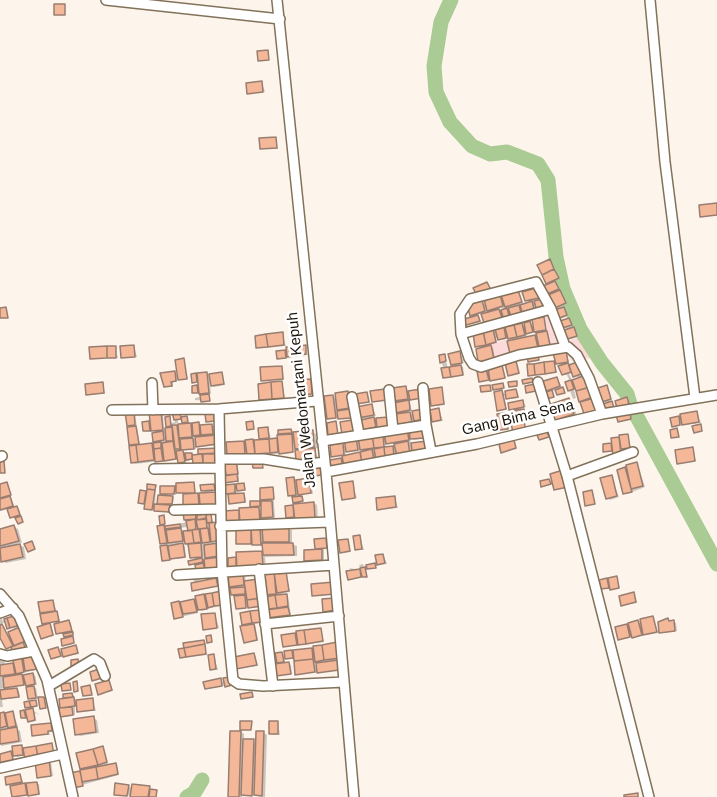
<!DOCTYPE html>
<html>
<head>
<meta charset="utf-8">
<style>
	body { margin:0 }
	canvas { display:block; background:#fdf5eb }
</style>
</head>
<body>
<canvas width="717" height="797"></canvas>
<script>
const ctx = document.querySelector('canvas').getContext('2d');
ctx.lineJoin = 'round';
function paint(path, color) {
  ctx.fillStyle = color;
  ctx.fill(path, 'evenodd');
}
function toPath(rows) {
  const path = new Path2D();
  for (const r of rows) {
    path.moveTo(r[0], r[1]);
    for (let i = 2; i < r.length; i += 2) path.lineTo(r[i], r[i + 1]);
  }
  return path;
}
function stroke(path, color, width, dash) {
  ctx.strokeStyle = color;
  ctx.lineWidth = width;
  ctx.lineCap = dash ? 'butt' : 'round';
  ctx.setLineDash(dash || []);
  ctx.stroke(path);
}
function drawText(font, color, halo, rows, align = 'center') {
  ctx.font = font + ' Helvetica,sans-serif';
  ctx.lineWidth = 5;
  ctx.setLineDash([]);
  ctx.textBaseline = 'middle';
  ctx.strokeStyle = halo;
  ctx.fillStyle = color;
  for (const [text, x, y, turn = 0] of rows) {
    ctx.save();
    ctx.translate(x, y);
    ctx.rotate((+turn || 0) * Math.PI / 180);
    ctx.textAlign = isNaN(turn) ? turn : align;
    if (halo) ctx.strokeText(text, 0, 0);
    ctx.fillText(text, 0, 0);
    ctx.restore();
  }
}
paint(toPath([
	[550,312,564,344,551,347,543,313],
	[580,337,592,358,571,361,565,342],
	[506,340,510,358,495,362,491,344]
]), '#fcdad9');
paint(toPath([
	[262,83,265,92,249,93],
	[276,138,278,149,261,148],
	[550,261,560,279,554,282,567,304,561,307,566,310,568,316,560,319,558,318,560,310,556,307,545,287,551,285,548,283],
	[536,290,546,310,513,318,510,307,504,305,506,320,503,317,504,322,487,325,483,313,475,315,482,322,464,325,477,318,472,315,481,302,487,305,500,296,504,298,518,292,524,305,531,303,526,300],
	[485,308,493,312,487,314],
	[502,308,504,314,497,309],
	[543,318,551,345,540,346,540,350,507,337,507,339,501,340,496,338,497,343,488,345,493,348,495,359,480,361,482,349,477,346,493,331,498,333,503,328,507,331,522,325,526,328,527,338,538,339,534,321],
	[569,319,578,337,568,340,566,339,569,330,563,327],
	[282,334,286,346,257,347],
	[134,346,137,357,123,357,122,347],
	[115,347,118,358,91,358],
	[305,347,308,355,290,357,286,354,286,357,279,358,285,351,288,353],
	[566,351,570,365,579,365,599,411,585,413,581,400,580,379,573,373,569,374,572,379,569,380,567,375,563,374,563,367,557,363],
	[460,353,464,363,458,365,463,367,464,375,444,378,447,369,443,367,440,357,445,356,448,369,457,367,452,364],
	[184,360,188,379,177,378,177,382,173,382,173,387,166,386,174,373,179,375],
	[515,362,520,374,511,376,509,375],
	[554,362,557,373,530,375],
	[502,366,506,378,480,381,486,370,490,373],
	[282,367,284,380,263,380],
	[222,373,225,385,214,387,210,384,211,394,205,394,209,396,210,401,195,400,195,398,205,396,200,392,194,393,197,387,199,388,199,382,194,382,196,375],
	[557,378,565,393,558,395,556,389,549,393,545,391],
	[310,381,313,394,300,394],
	[572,382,576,398,573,399,567,383],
	[282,383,285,399,261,399],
	[103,384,105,394,87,394],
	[607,387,612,400,609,401,614,408,603,401],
	[406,388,408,393,423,399,409,398,412,411,407,412,426,420,417,421,413,419,413,423,397,424,401,415,396,412,394,390],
	[441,389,445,405,435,406,433,405],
	[516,390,519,398,510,399,504,396,507,410,499,410,502,392,507,395],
	[348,393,352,408,347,409,352,412,353,418,329,418,332,396,337,399],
	[336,407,343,412,337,412],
	[367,394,370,403,358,403],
	[569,400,573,402,577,416,557,422,554,420],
	[523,401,526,407,520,408,525,411,526,417,515,419,513,418,516,412,510,409],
	[372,406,376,416,371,417,376,420,388,418,378,428,366,430,360,417],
	[439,410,443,421,435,422,433,421],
	[127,413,135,414,140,446,155,447,159,443,154,441,158,434,152,430,145,431,149,423,152,424,151,414,163,414,164,429,190,424,217,426,218,445,200,447,195,444,196,449,180,450,192,456,199,456,199,450,219,449,218,464,197,464,194,459,181,463,179,459,135,464,133,462,136,447,131,444,131,427,128,425],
	[209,432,209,437,193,439,193,437],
	[174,413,181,418,188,418,188,422,178,419,178,423,168,426,170,418,171,423,175,422],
	[697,413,701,423,673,426,678,418,683,420],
	[629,414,633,420,619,421],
	[505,415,509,429,503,430,501,429],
	[268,429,271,438,290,436,292,453,230,456,228,444,260,440,259,430],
	[407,430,427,438,414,440,410,437,411,444,426,442,429,449,415,451,411,449,412,454,400,457,395,454,396,456,379,460,375,457,375,461,335,469,341,459,345,462,367,452,359,448,359,451,349,452,345,450,346,456,333,456,342,445,347,447,345,440],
	[385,442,396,444,397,450,392,447,386,448],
	[313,432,316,434,318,448,312,449,316,451,317,459,300,460,294,451,301,451,294,447,294,450,293,437],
	[628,436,631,449,622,450,623,454,614,450,605,451,610,444,614,446,613,439],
	[513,442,517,449,502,452],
	[692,448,696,461,678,463],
	[225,463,238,463,239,485,245,484,245,490,236,489,237,495,245,496,246,503,230,503,226,486,238,488,237,482,225,482],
	[637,464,645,487,627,494,619,470],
	[611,476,619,497,610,500,608,498],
	[294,479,311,481,313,494,297,493,298,498,294,502,294,496,290,495],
	[6,483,15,508,19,509,23,522,19,524,17,518,11,517,9,509,0,511,0,485],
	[352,483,357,498,345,500,343,499],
	[194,484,196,494,208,494,202,490,216,487,216,491,212,491,218,494,218,505,185,505,184,493,176,492,176,495,167,494,174,498,171,512,148,510,146,504,142,503,141,492,148,493,156,487,155,506,159,506,159,497,168,497,162,493],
	[273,488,275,518,269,518,269,522,227,524,225,512,258,509,263,511,263,506,251,506,262,504,261,489],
	[395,497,398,508,379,509],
	[313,503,317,505,318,520,287,517,293,507,295,509],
	[208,511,222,541,209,543,210,545,218,544,222,568,207,569,206,557,202,558,204,570,197,570,196,564,191,565,197,560,192,557,186,542,178,543,185,546,186,558,163,560,167,547,161,543,164,527,187,522,185,513],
	[188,527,189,532,183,533,178,528],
	[14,527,18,529,22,543,17,544,24,547,26,559,6,563,2,561,0,550,0,531],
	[260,528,292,530,292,544,297,546,297,556,265,557,266,568,230,566,235,559,238,561,238,554,264,552,264,545,237,543,237,529],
	[360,537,364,550,358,550,356,549],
	[325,539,328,548,324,549,324,561,306,560,317,551,316,540],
	[348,540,351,552,343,553,341,552],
	[383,555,387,564,380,565,378,564],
	[363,564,367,576,349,579,353,572,349,568,361,570,359,565],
	[286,572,290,592,282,593,288,596,291,616,271,618,262,574],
	[215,574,216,577,213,578,218,581,219,586,193,590,196,584,192,578,199,577,200,583,208,581,204,576],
	[230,575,245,575,246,582,263,607,237,608],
	[617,578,620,588,602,588,601,581],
	[633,594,637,603,622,605],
	[204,596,225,605,211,608,207,606,208,609,202,611,197,608,198,613,176,618,172,604,194,601,198,603],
	[53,601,61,624,71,623,73,635,65,637,64,634,57,633,55,622,47,624,51,626,54,636,42,638,47,625,43,623,40,604],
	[215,614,219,628,204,629],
	[242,614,263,622,255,624,258,641,245,642,248,626,243,624],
	[0,616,3,621,16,616,21,625,14,628,6,622,0,624],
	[653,618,658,633,646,635,642,633,643,636,634,637,638,637,637,634,619,638,627,626,631,628,638,622,642,624],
	[668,620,676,623,677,631,663,633,661,632],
	[0,624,4,627,8,635,29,641,24,643,27,651,23,659,39,669,19,674,27,678,35,675,37,685,32,686,36,688,38,699,32,699,34,701,29,698,31,687,25,684,0,689,1,692,15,688,19,691,20,697,2,700,3,707,0,707,0,658,4,658,5,666,15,664,12,648,7,648,0,634,2,626],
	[320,629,324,642,302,645,298,643,298,646,285,646,294,634,299,637],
	[204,642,207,655,187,657],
	[76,647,79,654,52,658,58,648,60,651],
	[312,650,341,659,334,660,339,663,340,670,297,674,295,657,287,658,291,652,294,654],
	[315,659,318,662,323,664,315,665],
	[282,653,284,664,291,665,292,674,277,675,282,664,278,662],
	[254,654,258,666,237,668],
	[214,656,218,670,214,670,212,669],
	[221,680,227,686,223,684,224,686,206,688],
	[109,682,113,691,99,694],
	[72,695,75,700,75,715,64,717,61,700,69,699,65,697],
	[92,699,96,711,79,711],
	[32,710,40,715,35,713,36,721,31,722,28,717,23,718,24,711,27,713],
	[13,713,18,726,13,727,20,731,22,742,1,746,0,731,3,731,0,729,0,715],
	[93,718,97,720,99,733,80,736,77,734],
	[278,723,280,735,273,735,271,733],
	[51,724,54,731,49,732,50,735,34,735],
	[241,732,244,734,244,741,257,743,264,733,267,735,265,797,242,794,242,797,229,797],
	[52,745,56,756,45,758,51,762,53,776,39,777,36,759,26,755,17,757,13,754,15,764,0,755,11,753,15,755,21,746,24,749],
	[103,748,109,766,117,765,119,775,74,787,71,774,86,771,82,768],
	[20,776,24,785,39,784,40,795,14,796,12,785,8,784],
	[128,786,133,789,149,787,151,791,157,792,156,797,117,795]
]), '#0003');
stroke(toPath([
	[451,0,441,22,434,66,436,92,450,122,472,146,490,154,507,152,538,164,548,180,556,257,563,289,580,329,602,363,627,394,631,407],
	[636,415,717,564],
	[187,797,194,793,202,780]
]), '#aacb94', 15);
const building = toPath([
	[54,4,65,4,65,15,54,15,54,4],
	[268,50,269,60,258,61,257,51,268,50],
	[262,81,263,92,247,94,246,83,262,81],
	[276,137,277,148,260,149,259,138,276,137],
	[717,203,717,215,700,217,699,205,717,203],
	[550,259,554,269,542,275,537,265,550,259],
	[554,269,559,278,546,284,542,275,554,269],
	[555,281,559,289,547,294,543,286,555,281],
	[487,282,491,290,477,296,473,288,487,282],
	[536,288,539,298,525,301,522,292,536,288],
	[518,290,522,302,505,307,501,295,518,290],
	[560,290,566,303,555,308,548,295,560,290],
	[500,294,503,306,487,311,484,299,500,294],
	[542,299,545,309,537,311,534,301,542,299],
	[482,300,485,311,470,316,467,304,482,300],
	[532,301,534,309,522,312,520,305,532,301],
	[519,305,522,316,512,319,508,308,519,305],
	[6,307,8,318,0,318,0,308,6,307],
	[564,307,567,315,557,319,554,310,564,307],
	[507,308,510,319,504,320,501,310,507,308],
	[499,309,503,321,485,326,481,314,499,309],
	[478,315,480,321,463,326,461,320,478,315],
	[544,317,546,330,534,332,532,319,544,317],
	[569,318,572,325,562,328,560,321,569,318],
	[530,321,533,332,526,334,524,323,530,321],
	[522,323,525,335,517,337,514,325,522,323],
	[514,325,517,337,508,339,505,327,514,325],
	[504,327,506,338,498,340,495,329,504,327],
	[574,327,577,336,564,340,561,331,574,327],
	[493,329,496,342,486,345,483,331,493,329],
	[483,331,486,345,475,347,473,333,483,331],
	[547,331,550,345,539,347,536,333,547,331],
	[283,332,284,345,268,347,266,334,283,332],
	[266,334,268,347,256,348,255,336,266,334],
	[535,335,538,348,510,354,507,341,535,335],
	[134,345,135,357,121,358,120,346,134,345],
	[306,345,306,354,295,356,294,347,306,345],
	[491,345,494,359,478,362,476,349,491,345],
	[107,346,116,346,116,358,107,358,107,346],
	[107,346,107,358,90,359,89,347,107,346],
	[286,347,294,347,295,356,287,357,286,347],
	[285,350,286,358,277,359,276,351,285,350],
	[566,350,568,362,556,364,553,353,566,350],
	[460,351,462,363,451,365,448,354,460,351],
	[537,352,539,360,528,362,527,354,537,352],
	[445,354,446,361,440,363,439,355,445,354],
	[184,358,187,379,178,380,175,360,184,358],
	[516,361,519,373,508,376,505,363,516,361],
	[554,361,556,372,545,374,544,362,554,361],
	[544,362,545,374,535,375,534,364,544,362],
	[577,362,581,374,573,377,569,365,577,362],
	[568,363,571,372,562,375,558,366,568,363],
	[527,364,534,364,535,375,528,376,527,364],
	[461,365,463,375,451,377,449,367,461,365],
	[502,365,505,378,490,381,488,368,502,365],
	[282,366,283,379,261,381,260,367,282,366],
	[449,367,451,377,443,378,441,368,449,367],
	[486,369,489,380,479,382,477,371,486,369],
	[175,371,176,381,171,382,172,386,164,387,160,373,175,371],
	[207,372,209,393,199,394,197,373,207,372],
	[222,372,224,384,211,386,209,374,222,372],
	[196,373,197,382,192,383,191,374,196,373],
	[586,375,590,387,576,391,572,380,586,375],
	[557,377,560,386,544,392,540,382,557,377],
	[532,378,533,382,523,384,522,380,532,378],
	[311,379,312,394,299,395,298,380,311,379],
	[571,380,574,389,568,391,565,382,571,380],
	[282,381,284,398,272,399,271,382,282,381],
	[517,381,517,386,509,387,508,382,517,381],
	[103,382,104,393,86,395,85,384,103,382],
	[271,382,272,399,259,400,258,384,271,382],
	[503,383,504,388,493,390,492,385,503,383],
	[535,384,536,391,526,393,525,386,535,384],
	[197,385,198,393,192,393,192,386,197,385],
	[490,385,491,391,481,392,480,386,490,385],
	[607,385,611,399,602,402,598,388,607,385],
	[406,386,408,399,394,401,392,388,406,386],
	[442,387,444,404,431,406,429,389,442,387],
	[563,387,565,393,557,395,555,390,563,387],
	[590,387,593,397,579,402,576,391,590,387],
	[385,389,387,400,372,402,370,391,385,389],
	[421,389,422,398,410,400,408,391,421,389],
	[516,389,518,397,506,399,505,391,516,389],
	[502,390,506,409,497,411,494,392,502,390],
	[552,390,554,397,546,399,543,393,552,390],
	[348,391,350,408,337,410,335,393,348,391],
	[367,392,369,402,356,404,355,394,367,392],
	[209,394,210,401,201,402,200,395,209,394],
	[333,395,336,418,327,419,324,396,333,395],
	[627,397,629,404,617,408,615,401,627,397],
	[569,398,574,414,553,421,548,405,569,398],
	[594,398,597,410,584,414,580,402,594,398],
	[409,400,410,410,395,413,393,403,409,400],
	[523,400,524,407,509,410,508,403,523,400],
	[612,401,614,408,605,411,603,404,612,401],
	[372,404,374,415,358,418,356,407,372,404],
	[439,408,441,420,432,422,430,410,439,408],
	[350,409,351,418,338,419,337,411,350,409],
	[423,409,425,419,414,421,412,411,423,409],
	[524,409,525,417,512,419,510,411,524,409],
	[134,411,135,425,127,426,125,412,134,411],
	[161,411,163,430,151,431,149,412,161,411],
	[180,411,181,419,174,420,172,412,180,411],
	[697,411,699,422,682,425,680,414,697,411],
	[410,412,412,422,396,425,395,414,410,412],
	[630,412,631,419,618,422,616,415,630,412],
	[214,413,215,421,206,422,205,414,214,413],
	[505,413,508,429,500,430,497,414,505,413],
	[170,416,171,426,166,427,165,417,170,416],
	[187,416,188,422,182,423,181,417,187,416],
	[679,416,680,425,672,427,670,418,679,416],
	[374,417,376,427,363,430,361,420,374,417],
	[389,417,390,427,377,429,376,418,389,417],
	[352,420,354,433,342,435,340,422,352,420],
	[149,421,150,431,143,431,142,422,149,421],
	[253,421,254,429,247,430,246,422,253,421],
	[336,421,338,435,328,436,327,423,336,421],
	[524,421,526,431,513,433,511,423,524,421],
	[199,422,200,435,193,436,192,423,199,422],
	[191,423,192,437,179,438,178,424,191,423],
	[212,424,213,434,201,435,200,425,212,424],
	[701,424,702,431,694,433,692,426,701,424],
	[172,425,177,425,180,449,175,449,172,425],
	[136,426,139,444,129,445,127,427,136,426],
	[424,426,425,438,410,439,409,428,424,426],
	[172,427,173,441,166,441,165,428,172,427],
	[268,427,269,438,259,439,258,428,268,427],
	[677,428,679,437,671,438,670,430,677,428],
	[291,429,292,433,278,434,278,430,291,429],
	[407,429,409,440,386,444,384,433,407,429],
	[313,430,314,447,295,449,293,432,313,430],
	[163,431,164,440,153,442,152,433,163,431],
	[547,432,549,437,539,440,537,435,547,432],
	[383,433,384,447,374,448,372,434,383,433],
	[292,434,293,452,279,454,277,435,292,434],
	[372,434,374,448,360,450,358,436,372,434],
	[628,434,630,448,621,449,619,435,628,434],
	[216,435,217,444,196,447,195,437,216,435],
	[356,437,358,450,346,452,344,438,356,437],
	[619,437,621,454,613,455,611,438,619,437],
	[193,438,194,449,181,450,180,439,193,438],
	[277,438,278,452,270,453,269,439,277,438],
	[253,439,255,454,247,455,245,440,253,439],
	[269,439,270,453,255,454,254,440,269,439],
	[514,440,516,448,501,453,499,444,514,440],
	[173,441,176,459,164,461,162,443,173,441],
	[244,441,245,454,227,455,226,442,244,441],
	[408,441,410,454,397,456,394,444,408,441],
	[427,441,428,449,412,451,411,443,427,441],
	[161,442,161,448,154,449,153,443,161,442],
	[152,443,154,460,138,462,136,445,152,443],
	[343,443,344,455,331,457,330,445,343,443],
	[611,443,612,451,603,452,603,444,611,443],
	[136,445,138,462,131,463,129,446,136,445],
	[393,446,394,456,385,457,384,447,393,446],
	[384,447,385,457,376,460,374,449,384,447],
	[693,447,695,461,677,464,675,450,693,447],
	[161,448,163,461,155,462,154,449,161,448],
	[219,448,219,453,198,454,198,449,219,448],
	[315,448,316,458,296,460,295,450,315,448],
	[372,449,374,460,362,463,360,452,372,449],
	[183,450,185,462,178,463,176,451,183,450],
	[360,452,362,463,344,467,342,456,360,452],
	[185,453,192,453,192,459,186,460,185,453],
	[202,454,203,463,193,464,192,455,202,454],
	[203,454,216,454,216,464,203,464,203,454],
	[341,458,343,467,331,469,330,460,341,458],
	[236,460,238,474,226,475,224,461,236,460],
	[4,461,5,473,0,473,0,462,4,461],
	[262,461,263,468,253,468,252,462,262,461],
	[637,462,643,486,631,489,626,465,637,462],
	[320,465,321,475,310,477,309,467,320,465],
	[625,467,632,492,623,494,617,470,625,467],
	[563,470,568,487,554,490,550,474,563,470],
	[237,474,238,481,224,483,223,476,237,474],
	[612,475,617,496,606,499,600,478,612,475],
	[294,477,296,495,288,496,286,478,294,477],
	[309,478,311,493,298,495,296,480,309,478],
	[549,479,551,484,541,487,540,481,549,479],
	[353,481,355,498,342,500,339,483,353,481],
	[7,482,11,495,0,498,0,484,7,482],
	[194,482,195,493,176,493,176,483,194,482],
	[244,483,245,490,237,491,236,484,244,483],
	[147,484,156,485,155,490,147,489,147,484],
	[214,484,215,490,201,491,200,485,214,484],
	[235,484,235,493,225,494,224,485,235,484],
	[160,486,175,486,174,494,160,494,160,486],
	[273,487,274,499,260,500,260,488,273,487],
	[147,489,155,490,152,510,144,509,147,489],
	[140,490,146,491,144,504,138,503,140,490],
	[592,490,595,504,585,506,583,492,592,490],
	[216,492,217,505,200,505,199,493,216,492],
	[198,493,199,505,183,506,183,494,198,493],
	[244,493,245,502,229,504,228,494,244,493],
	[158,495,173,496,172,504,157,504,158,495],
	[10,496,13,506,0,510,0,499,10,496],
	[302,496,303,501,293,503,292,497,302,496],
	[395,496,396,507,377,510,376,498,395,496],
	[250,501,260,501,260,506,250,507,250,501],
	[261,501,272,501,273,517,261,518,261,501],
	[314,502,315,519,295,521,293,504,314,502],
	[154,504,170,505,169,512,154,511,154,504],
	[293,505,294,517,286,518,285,506,293,505],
	[17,506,20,515,10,518,7,509,17,506],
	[259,507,260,523,240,524,239,508,259,507],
	[195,510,196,519,184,520,183,512,195,510],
	[239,510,239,523,224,524,223,511,239,510],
	[206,514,206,518,197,520,197,515,206,514],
	[211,514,212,522,207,523,206,515,211,514],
	[164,515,165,524,160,525,159,516,164,515],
	[21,516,23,522,18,524,15,518,21,516],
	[195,519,196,529,188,531,186,521,195,519],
	[206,519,207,528,198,529,196,520,206,519],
	[218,522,221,540,211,542,209,523,218,522],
	[180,524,181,527,165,529,165,526,180,524],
	[14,525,19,541,0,546,0,529,14,525],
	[164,525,167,543,160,544,157,526,164,525],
	[236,527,251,527,251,544,236,544,236,527],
	[251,527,260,527,261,545,252,545,251,527],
	[262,527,289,527,289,542,263,542,262,527],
	[181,528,183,541,168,543,166,530,181,528],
	[208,528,210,542,202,543,200,529,208,528],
	[199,529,201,542,194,543,192,530,199,529],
	[192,530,194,543,185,544,183,531,192,530],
	[360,535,362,549,355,550,353,536,360,535],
	[326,538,327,548,315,549,314,539,326,538],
	[348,539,350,551,340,553,338,540,348,539],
	[32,541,35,549,28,552,24,544,32,541],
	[183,543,185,557,170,559,168,546,183,543],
	[201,543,202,557,190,558,188,544,201,543],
	[218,543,220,556,205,558,204,545,218,543],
	[262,543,293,543,294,555,263,555,262,543],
	[20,544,23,557,1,562,0,548,20,544],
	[167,545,170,560,162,561,160,546,167,545],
	[322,549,322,560,304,561,304,550,322,549],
	[262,551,263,567,237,569,236,552,262,551],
	[383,554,385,563,377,565,375,555,383,554],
	[220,557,221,568,205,569,204,559,220,557],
	[236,557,236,567,228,567,228,558,236,557],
	[202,558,203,562,189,565,188,561,202,558],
	[203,563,205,570,196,571,195,565,203,563],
	[375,563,376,568,367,569,366,565,375,563],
	[365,567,367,577,362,577,360,568,365,567],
	[360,569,361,577,348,580,346,571,360,569],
	[274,571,276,594,263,595,261,572,274,571],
	[286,571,289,591,277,593,274,572,286,571],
	[243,572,244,585,229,587,228,573,243,572],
	[617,576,619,588,610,590,608,578,617,576],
	[216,578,218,586,192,591,191,583,216,578],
	[607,578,609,588,601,589,599,580,607,578],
	[258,579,261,598,247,600,244,581,258,579],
	[334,582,335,594,312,596,311,584,334,582],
	[245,587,245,594,231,595,230,588,245,587],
	[221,591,223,605,214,606,212,593,221,591],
	[634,592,636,602,621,606,619,596,634,592],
	[212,593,214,606,208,608,205,594,212,593],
	[204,594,207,609,198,610,195,596,204,594],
	[287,594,288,606,277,608,275,595,287,594],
	[245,595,246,608,236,609,234,596,245,595],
	[275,595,277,608,268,609,266,597,275,595],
	[261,598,262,606,248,608,247,600,261,598],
	[334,598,336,610,323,612,322,599,334,598],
	[194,599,197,612,183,614,180,602,194,599],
	[53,600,55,611,40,613,38,602,53,600],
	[179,601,183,617,174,619,171,603,179,601],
	[288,607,290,615,267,618,266,610,288,607],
	[260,610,262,622,252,623,250,611,260,610],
	[57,611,59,621,42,624,40,614,57,611],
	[250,611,252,623,242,625,240,613,250,611],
	[215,613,217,628,203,630,201,614,215,613],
	[17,615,20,625,10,628,7,618,17,615],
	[653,616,657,632,643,635,640,619,653,616],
	[7,618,10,628,7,629,4,619,7,618],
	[668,618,669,621,674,620,675,631,659,633,658,622,668,618],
	[69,620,72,631,56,634,54,624,69,620],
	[638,620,642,635,632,638,628,623,638,620],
	[50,623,53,635,41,639,37,627,50,623],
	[2,624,13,646,6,649,0,638,0,625,2,624],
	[254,624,257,640,244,643,240,626,254,624],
	[627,624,630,637,618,640,615,627,627,624],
	[22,626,28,640,14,646,8,632,22,626],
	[321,628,323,641,306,644,304,630,321,628],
	[304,630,306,644,298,645,296,631,304,630],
	[73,632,73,635,64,637,63,634,73,632],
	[295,633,297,645,283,647,281,635,295,633],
	[211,635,212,642,207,643,206,636,211,635],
	[73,636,74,643,62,646,61,639,73,636],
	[204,640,205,644,184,648,183,643,204,640],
	[23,642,26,650,13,654,11,647,23,642],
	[337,642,340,658,324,660,322,645,337,642],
	[205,644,206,654,186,657,184,648,205,644],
	[76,645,78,653,63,657,61,649,76,645],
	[322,645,324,660,315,662,313,646,322,645],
	[58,647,61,656,51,659,48,650,58,647],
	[184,648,186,657,180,658,178,649,184,648],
	[312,648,313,659,294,661,293,650,312,648],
	[292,650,293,658,285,659,284,651,292,650],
	[282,652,284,662,277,663,275,653,282,652],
	[254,653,257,665,236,669,234,657,254,653],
	[21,654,24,672,16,674,12,656,21,654],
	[214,654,216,669,210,670,208,655,214,654],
	[35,656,38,669,25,671,23,658,35,656],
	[78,659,79,665,71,666,71,660,78,659],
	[313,659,315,672,295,675,294,661,313,659],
	[338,660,339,670,317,673,316,663,338,660],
	[289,662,291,674,276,676,274,664,289,662],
	[13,663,15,674,0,676,0,665,13,663],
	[99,669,102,678,92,681,90,672,99,669],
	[33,673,35,684,26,686,23,675,33,673],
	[22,674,24,685,4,688,3,677,22,674],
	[230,677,232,685,225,687,223,678,230,677],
	[221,678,222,686,205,689,203,682,221,678],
	[109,680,112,690,98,695,95,684,109,680],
	[77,681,78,691,74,692,73,682,77,681],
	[70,683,71,690,62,691,61,684,70,683],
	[90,685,92,695,83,696,81,687,90,685],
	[34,686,36,698,28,699,26,687,34,686],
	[17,688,19,697,1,699,0,690,17,688],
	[252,692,253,697,241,699,240,694,252,692],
	[72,693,73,697,63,698,63,694,72,693],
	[38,697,44,697,46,708,40,709,38,697],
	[74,697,75,706,60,708,59,699,74,697],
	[93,698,94,710,77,712,76,700,93,698],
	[36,700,37,706,31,707,29,701,36,700],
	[29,701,31,707,25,708,24,702,29,701],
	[72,707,73,715,60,717,59,708,72,707],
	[33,708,35,720,28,722,25,710,33,708],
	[24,710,26,718,21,718,20,711,24,710],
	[13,711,16,726,8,728,5,713,13,711],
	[4,712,7,726,0,728,0,713,4,712],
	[94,716,96,732,75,735,73,719,94,716],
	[240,721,252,721,251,730,240,730,240,721],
	[269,721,278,721,278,734,269,734,269,721],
	[51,723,52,731,48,731,48,734,32,736,31,725,51,723],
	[17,727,19,741,0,744,0,730,17,727],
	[230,731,241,731,239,797,228,797,230,731],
	[256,731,264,731,262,796,254,795,256,731],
	[243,739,254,739,252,796,241,795,243,739],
	[52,743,54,756,38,758,36,746,52,743],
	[22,745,23,755,13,756,12,746,22,745],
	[36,746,38,758,25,760,23,748,36,746],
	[103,746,107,762,98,765,93,749,103,746],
	[93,749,98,765,80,769,76,753,93,749],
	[11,751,14,764,0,763,0,754,11,751],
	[49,759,51,776,37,778,35,761,49,759],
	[116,763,118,774,98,779,96,767,116,763],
	[96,767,98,779,82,782,80,770,96,767],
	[80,771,83,786,73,788,70,773,80,771],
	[20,774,22,782,6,785,5,777,20,774],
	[37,782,39,794,28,796,26,783,37,782],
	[25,783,27,795,12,797,10,786,25,783],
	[115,783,129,785,127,796,114,795,115,783],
	[132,784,150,786,148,797,130,797,132,784],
	[150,789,157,790,156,797,149,797,150,789],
	[638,793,638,797,624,797,624,795,638,793]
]);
paint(building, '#f4b899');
stroke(building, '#997d70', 1.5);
const minor = toPath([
	[106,0,280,19],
	[277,0,326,472,354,797],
	[650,0,665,162,695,398],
	[551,309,536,282,470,299,460,314,461,334,469,358,473,364,481,367,519,355,568,347,577,355,589,378,602,414],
	[461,334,551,309,565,346],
	[538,382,567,476,649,797],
	[152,383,153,410],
	[389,390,393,430],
	[352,397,359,434],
	[219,409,222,571,233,680,239,684,263,686,344,682],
	[112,410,219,409,317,401],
	[426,425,431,451],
	[322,441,426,425,423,388],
	[0,457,2,456],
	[220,459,264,459,301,465,325,462],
	[154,469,219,468],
	[326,472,477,444,602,414,717,395],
	[567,476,633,452],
	[174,510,220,509],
	[220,526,330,522],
	[259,569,273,686],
	[177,575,334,565],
	[0,594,19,616,47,680,73,797],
	[0,613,13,608],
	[265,624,339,616],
	[0,654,7,656,34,651],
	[49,686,94,659,100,663,105,676],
	[0,768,63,754]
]);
stroke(minor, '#82725b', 12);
stroke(minor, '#fff', 9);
drawText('15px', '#1b150c', '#fff', [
	["Jalan Wedomartani Kepuh",302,400,-96],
	["Gang Bima Sena",518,418,-13]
]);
</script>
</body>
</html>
